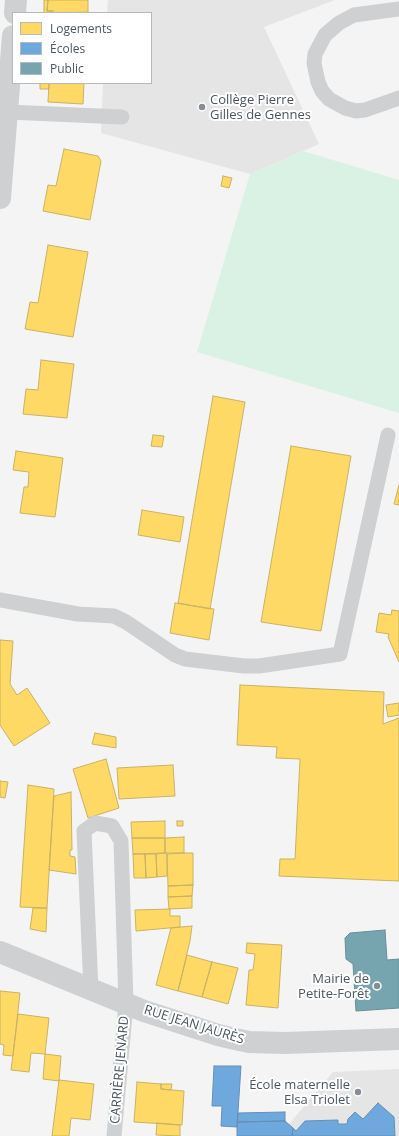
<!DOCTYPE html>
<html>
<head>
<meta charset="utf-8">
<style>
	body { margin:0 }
	#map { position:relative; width:399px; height:1136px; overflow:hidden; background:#f4f4f4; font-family:"Open Sans",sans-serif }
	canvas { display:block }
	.legend { position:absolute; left:12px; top:12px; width:140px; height:72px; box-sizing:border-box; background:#fff; border:1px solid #b7bbc0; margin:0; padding:5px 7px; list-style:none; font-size:12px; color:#4a5661 }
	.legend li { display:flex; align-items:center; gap:8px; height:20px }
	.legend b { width:20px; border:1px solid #b7bbc0 }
</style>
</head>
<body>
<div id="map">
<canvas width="399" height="1136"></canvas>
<ul class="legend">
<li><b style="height:11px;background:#ffd966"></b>Logements</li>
<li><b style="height:11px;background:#6fa8dc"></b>Écoles</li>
<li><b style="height:11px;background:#76a5af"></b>Public</li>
</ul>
</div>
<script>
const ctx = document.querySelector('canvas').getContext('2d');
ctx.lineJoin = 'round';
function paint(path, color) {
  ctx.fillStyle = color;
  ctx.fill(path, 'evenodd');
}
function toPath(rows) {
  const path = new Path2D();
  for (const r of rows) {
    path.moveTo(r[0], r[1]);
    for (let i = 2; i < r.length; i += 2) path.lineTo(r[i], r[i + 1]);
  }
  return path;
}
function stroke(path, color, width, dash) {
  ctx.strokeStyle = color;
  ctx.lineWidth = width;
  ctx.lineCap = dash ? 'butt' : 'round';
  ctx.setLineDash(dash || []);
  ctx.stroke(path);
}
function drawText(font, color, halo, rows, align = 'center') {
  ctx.font = font + ' "Open Sans",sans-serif';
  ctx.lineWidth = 4;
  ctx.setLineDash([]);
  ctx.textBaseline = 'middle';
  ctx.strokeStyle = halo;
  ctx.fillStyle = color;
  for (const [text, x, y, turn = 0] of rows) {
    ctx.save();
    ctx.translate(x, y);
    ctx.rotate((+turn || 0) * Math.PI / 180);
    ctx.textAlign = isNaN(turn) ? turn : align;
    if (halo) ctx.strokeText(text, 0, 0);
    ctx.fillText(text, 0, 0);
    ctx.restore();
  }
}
paint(toPath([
	[108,0,335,0,264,27,319,144,250,174,101,133,103,83,151,83,151,13,107,13],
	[399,1069,399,1136,237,1136,238,1113,285,1112,285,1121,289,1124,333,1072]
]), '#e6e5e6');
paint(toPath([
	[303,151,399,180,399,413,197,352,250,174]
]), '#d9f2e3');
const homes = toPath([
	[44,0,48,0,47,11,53,11,53,13,44,13,44,0],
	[48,0,88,0,88,12,53,13,53,11,47,11,48,0],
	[40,83,49,83,49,89,40,89,40,83],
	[49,83,84,83,83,104,48,102,49,83],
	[64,149,98,156,101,161,90,220,43,211,48,185,56,186,64,149],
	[223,176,232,178,229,188,221,186,223,176],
	[48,245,88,252,73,337,25,329,30,302,38,303,48,245],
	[41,360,74,364,67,418,23,414,26,389,38,390,41,360],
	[213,396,245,402,210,609,178,603,213,396],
	[153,435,164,436,162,447,151,446,153,435],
	[291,446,351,456,321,631,261,622,291,446],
	[16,451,63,458,55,517,20,513,24,487,28,487,29,472,13,470,16,451],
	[399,485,399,505,394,504,399,485],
	[142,510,184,517,180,542,138,535,142,510],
	[175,603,214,609,209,640,170,633,175,603],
	[392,610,399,611,399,662,388,637,389,634,376,632,379,613,391,615,392,610],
	[0,640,13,641,10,684,17,695,27,688,50,723,14,746,0,725,0,640],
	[240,685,384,692,383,724,399,718,399,881,279,876,280,859,295,859,300,759,276,758,277,747,237,745,240,685],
	[399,703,399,715,388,717,386,705,399,703],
	[95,733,116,737,116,748,92,744,95,733],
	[106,759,119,808,88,818,73,769,106,759],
	[173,765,175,796,119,799,117,768,173,765],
	[0,781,8,782,5,798,0,797,0,781],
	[28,785,54,789,47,908,20,907,28,785],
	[71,792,72,850,70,850,70,856,75,857,76,874,49,870,54,796,71,792],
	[165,821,165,838,132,838,131,822,165,821],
	[177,821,183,821,183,826,177,826,177,821],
	[184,837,184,853,165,853,165,838,184,837],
	[132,838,165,838,165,853,133,854,132,838],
	[165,853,167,854,167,876,157,877,156,854,165,853],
	[184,853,193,853,193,885,168,886,167,854,184,853],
	[133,854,145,854,146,878,134,878,133,854],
	[145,854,156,854,157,877,146,878,145,854],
	[193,885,192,896,168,897,168,886,193,885],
	[192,896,192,908,169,909,168,897,192,896],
	[33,908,47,908,46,932,30,929,33,908],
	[170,909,170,916,180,916,180,927,136,931,135,910,170,909],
	[192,926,190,941,178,991,156,985,171,928,192,926],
	[247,943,282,945,278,1008,246,1005,249,970,253,970,255,954,246,953,247,943],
	[187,955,212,962,202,997,178,991,187,955],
	[212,962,238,968,228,1004,202,997,212,962],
	[0,991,20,993,13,1056,3,1055,4,1045,0,1044,0,991],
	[18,1014,49,1018,45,1054,31,1053,29,1072,11,1070,18,1014],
	[45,1054,61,1056,59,1081,43,1079,45,1054],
	[59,1080,94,1084,90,1120,71,1118,69,1136,52,1136,59,1080],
	[137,1082,161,1084,161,1089,184,1091,182,1125,134,1122,137,1082],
	[161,1084,172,1084,171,1090,161,1089,161,1084],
	[157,1123,180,1125,180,1136,156,1135,157,1123]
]);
paint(homes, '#ffd966');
stroke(homes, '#c9b264', 1);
const schools = toPath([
	[214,1066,241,1066,237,1127,221,1126,222,1106,212,1106,214,1066],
	[378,1103,394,1117,395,1136,292,1136,293,1128,296,1131,305,1121,338,1120,338,1124,347,1124,348,1119,355,1112,363,1119,378,1103],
	[285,1112,285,1121,237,1122,238,1113,285,1112],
	[285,1121,293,1128,292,1136,237,1136,237,1122,285,1121]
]);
paint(schools, '#6fa8dc');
stroke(schools, '#648fb7', 1);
const public = toPath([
	[385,930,387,960,399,959,399,1008,356,1011,353,964,346,959,345,938,350,933,385,930]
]);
paint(public, '#76a5af');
stroke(public, '#698d98', 1);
stroke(toPath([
	[399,9,354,15,339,23,325,35,315,54,314,63,318,82,322,91,329,99,345,108,356,111,365,110,399,98],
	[7,112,122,117],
	[0,600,78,614,114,616,126,622,175,655,185,659,244,666,259,666,340,654,388,435],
	[91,990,84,831,95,823,112,826,121,841,126,1004,114,1136]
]), '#ced0d2', 15);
stroke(toPath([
	[15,13,16,0],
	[0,198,13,36],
	[0,952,144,1011,218,1035,235,1039,249,1042,285,1043,399,1039]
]), '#ced0d2', 22);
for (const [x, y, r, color] of [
	[202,107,4,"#868d94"],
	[377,986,4,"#868d94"],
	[358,1092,4,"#868d94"]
]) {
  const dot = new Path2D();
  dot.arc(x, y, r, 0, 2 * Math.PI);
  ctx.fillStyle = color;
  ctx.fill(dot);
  stroke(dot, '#fff', 1.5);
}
drawText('13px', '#4a5661', '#fff', [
	["Collège Pierre",210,100,"left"],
	["Gilles de Gennes",210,115,"left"],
	["Mairie de",369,979],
	["Petite-Forêt",369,994],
	["École maternelle",350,1085],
	["Elsa Triolet",350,1100]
], 'right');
drawText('13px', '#4a5661', '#fff', [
	["RUE JEAN JAURÈS",194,1025,17],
	["CARRIÈRE JENARD",120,1070,-85]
]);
</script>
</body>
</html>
